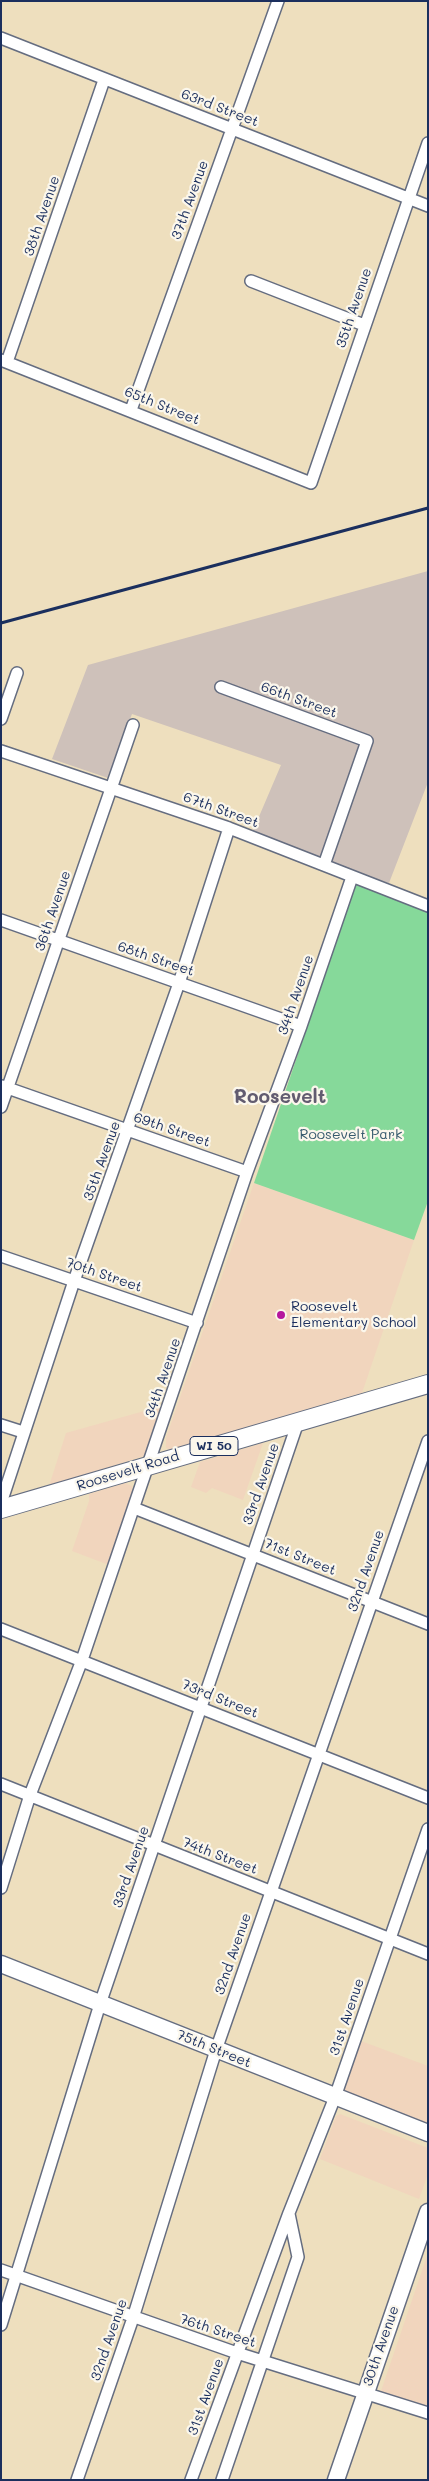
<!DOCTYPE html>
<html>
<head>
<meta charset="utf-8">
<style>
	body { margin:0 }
	#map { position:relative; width:429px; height:2481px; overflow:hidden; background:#eedfbe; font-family:Mali,sans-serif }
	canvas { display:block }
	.frame { position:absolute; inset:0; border:2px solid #1b2f5e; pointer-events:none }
</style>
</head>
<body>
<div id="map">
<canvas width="429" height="2481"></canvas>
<div class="frame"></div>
</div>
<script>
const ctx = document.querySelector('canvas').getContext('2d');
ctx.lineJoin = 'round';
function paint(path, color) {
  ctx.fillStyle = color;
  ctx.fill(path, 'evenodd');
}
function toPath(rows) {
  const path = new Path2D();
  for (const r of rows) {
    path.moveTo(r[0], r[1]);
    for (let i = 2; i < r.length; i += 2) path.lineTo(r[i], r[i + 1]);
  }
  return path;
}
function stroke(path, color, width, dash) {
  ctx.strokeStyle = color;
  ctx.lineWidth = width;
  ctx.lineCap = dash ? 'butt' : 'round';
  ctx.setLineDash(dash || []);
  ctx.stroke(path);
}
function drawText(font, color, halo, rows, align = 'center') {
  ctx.font = font + ' Mali,sans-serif';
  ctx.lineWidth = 4.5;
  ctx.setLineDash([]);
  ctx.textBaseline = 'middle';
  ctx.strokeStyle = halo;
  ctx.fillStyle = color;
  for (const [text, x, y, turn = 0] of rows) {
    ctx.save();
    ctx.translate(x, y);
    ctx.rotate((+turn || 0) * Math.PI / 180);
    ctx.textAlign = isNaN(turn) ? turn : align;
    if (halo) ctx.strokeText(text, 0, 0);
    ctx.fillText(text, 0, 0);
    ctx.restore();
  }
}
paint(toPath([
	[254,1183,414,1240,362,1393,171,1450,166,1448,166,1438],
	[162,1406,144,1456,49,1486,66,1433],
	[263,1443,243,1500,212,1488,206,1493,191,1487,200,1462],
	[125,1483,132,1486,133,1493,109,1565,72,1551,89,1501,89,1494],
	[361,2041,428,2066,428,2126,343,2092],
	[340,2114,428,2148,428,2174,419,2199,320,2159,336,2116],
	[428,2253,428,2408,381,2391]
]), '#f1d5bd');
paint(toPath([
	[428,571,428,782,389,883,249,840,281,765,132,714,108,778,52,759,88,665]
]), '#cec1ba');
paint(toPath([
	[356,884,428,912,428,1201,414,1240,254,1183]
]), '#86d99a');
const street = toPath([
	[1,38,428,206],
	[251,281,364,325],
	[1,360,311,483,428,143],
	[7,362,104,80],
	[131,410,278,1],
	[221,687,367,741,324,865],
	[1,719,17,673],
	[1,751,229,828,428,906],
	[1,920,301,1026],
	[2,1086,247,1172],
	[1,1107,133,725],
	[1,1256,197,1323],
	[1,1425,23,1432],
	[1,1503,74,1281,179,983,229,828],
	[134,1508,428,1624],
	[1,1629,428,1798],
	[1,1784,428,1954],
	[1,1888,30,1795,82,1660,247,1172,301,1026,352,877],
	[1,2270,237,2353,428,2413],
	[1,2325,100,2004,298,1422],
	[77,2480,133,2318,216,2050,428,1441],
	[191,2480,289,2213,335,2097,428,1829],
	[222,2480,298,2257,289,2214]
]);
const secondary = toPath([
	[1,1964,428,2133],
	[336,2480,428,2212]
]);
const primary = toPath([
	[1,1509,428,1384]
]);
stroke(street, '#656d80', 14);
stroke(secondary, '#656d80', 19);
stroke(primary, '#656d80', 20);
stroke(street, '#fff', 11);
stroke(secondary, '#fff', 16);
stroke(primary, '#fff', 18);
stroke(toPath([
	[1,623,428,508]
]), '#1b2f5e', 3);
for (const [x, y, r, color] of [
	[281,1315,5,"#b5179e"]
]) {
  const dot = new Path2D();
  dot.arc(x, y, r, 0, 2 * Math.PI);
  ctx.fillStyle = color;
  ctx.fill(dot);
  stroke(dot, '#fbf7ec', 2);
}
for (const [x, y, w] of [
	[214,1446,48]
]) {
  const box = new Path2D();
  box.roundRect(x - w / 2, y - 9.5, w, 19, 4);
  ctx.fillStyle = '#fbf7ec';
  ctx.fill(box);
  stroke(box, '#1b2f5e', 1);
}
drawText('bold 12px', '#1b2f5e', null, [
	["WI 50",214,1446]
]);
drawText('14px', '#1b2f5e', '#fbf7ec', [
	["63rd Street",220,108,21],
	["37th Avenue",190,200,-70],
	["38th Avenue",42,216,-71],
	["35th Avenue",354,308,-71],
	["65th Street",162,406,22],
	["66th Street",299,700,20],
	["67th Street",221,810,20],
	["36th Avenue",53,911,-71],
	["68th Street",156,959,19],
	["34th Avenue",296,995,-71],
	["69th Street",172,1130,19],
	["35th Avenue",102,1161,-70],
	["70th Street",104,1275,19],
	["34th Avenue",163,1378,-71],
	["Roosevelt Road",128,1471,-17],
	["33rd Avenue",261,1484,-71],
	["71st Street",300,1557,22],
	["32nd Avenue",366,1571,-71],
	["73rd Street",220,1699,22],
	["74th Street",220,1856,21],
	["33rd Avenue",131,1867,-71],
	["32nd Avenue",233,1954,-71],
	["31st Avenue",347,2017,-71],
	["75th Street",214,2049,22],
	["76th Street",218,2331,18],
	["32nd Avenue",109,2340,-71],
	["30th Avenue",381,2346,-71],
	["31st Avenue",206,2397,-70]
]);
drawText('14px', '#365a6d', '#fbf7ec', [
	["Roosevelt Park",351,1135]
]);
drawText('14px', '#1b2f5e', '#fbf7ec', [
	["Roosevelt",291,1307],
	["Elementary School",291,1323]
], 'left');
drawText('bold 19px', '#625c70', '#fbf7ec', [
	["Roosevelt",280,1097]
]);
</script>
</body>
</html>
